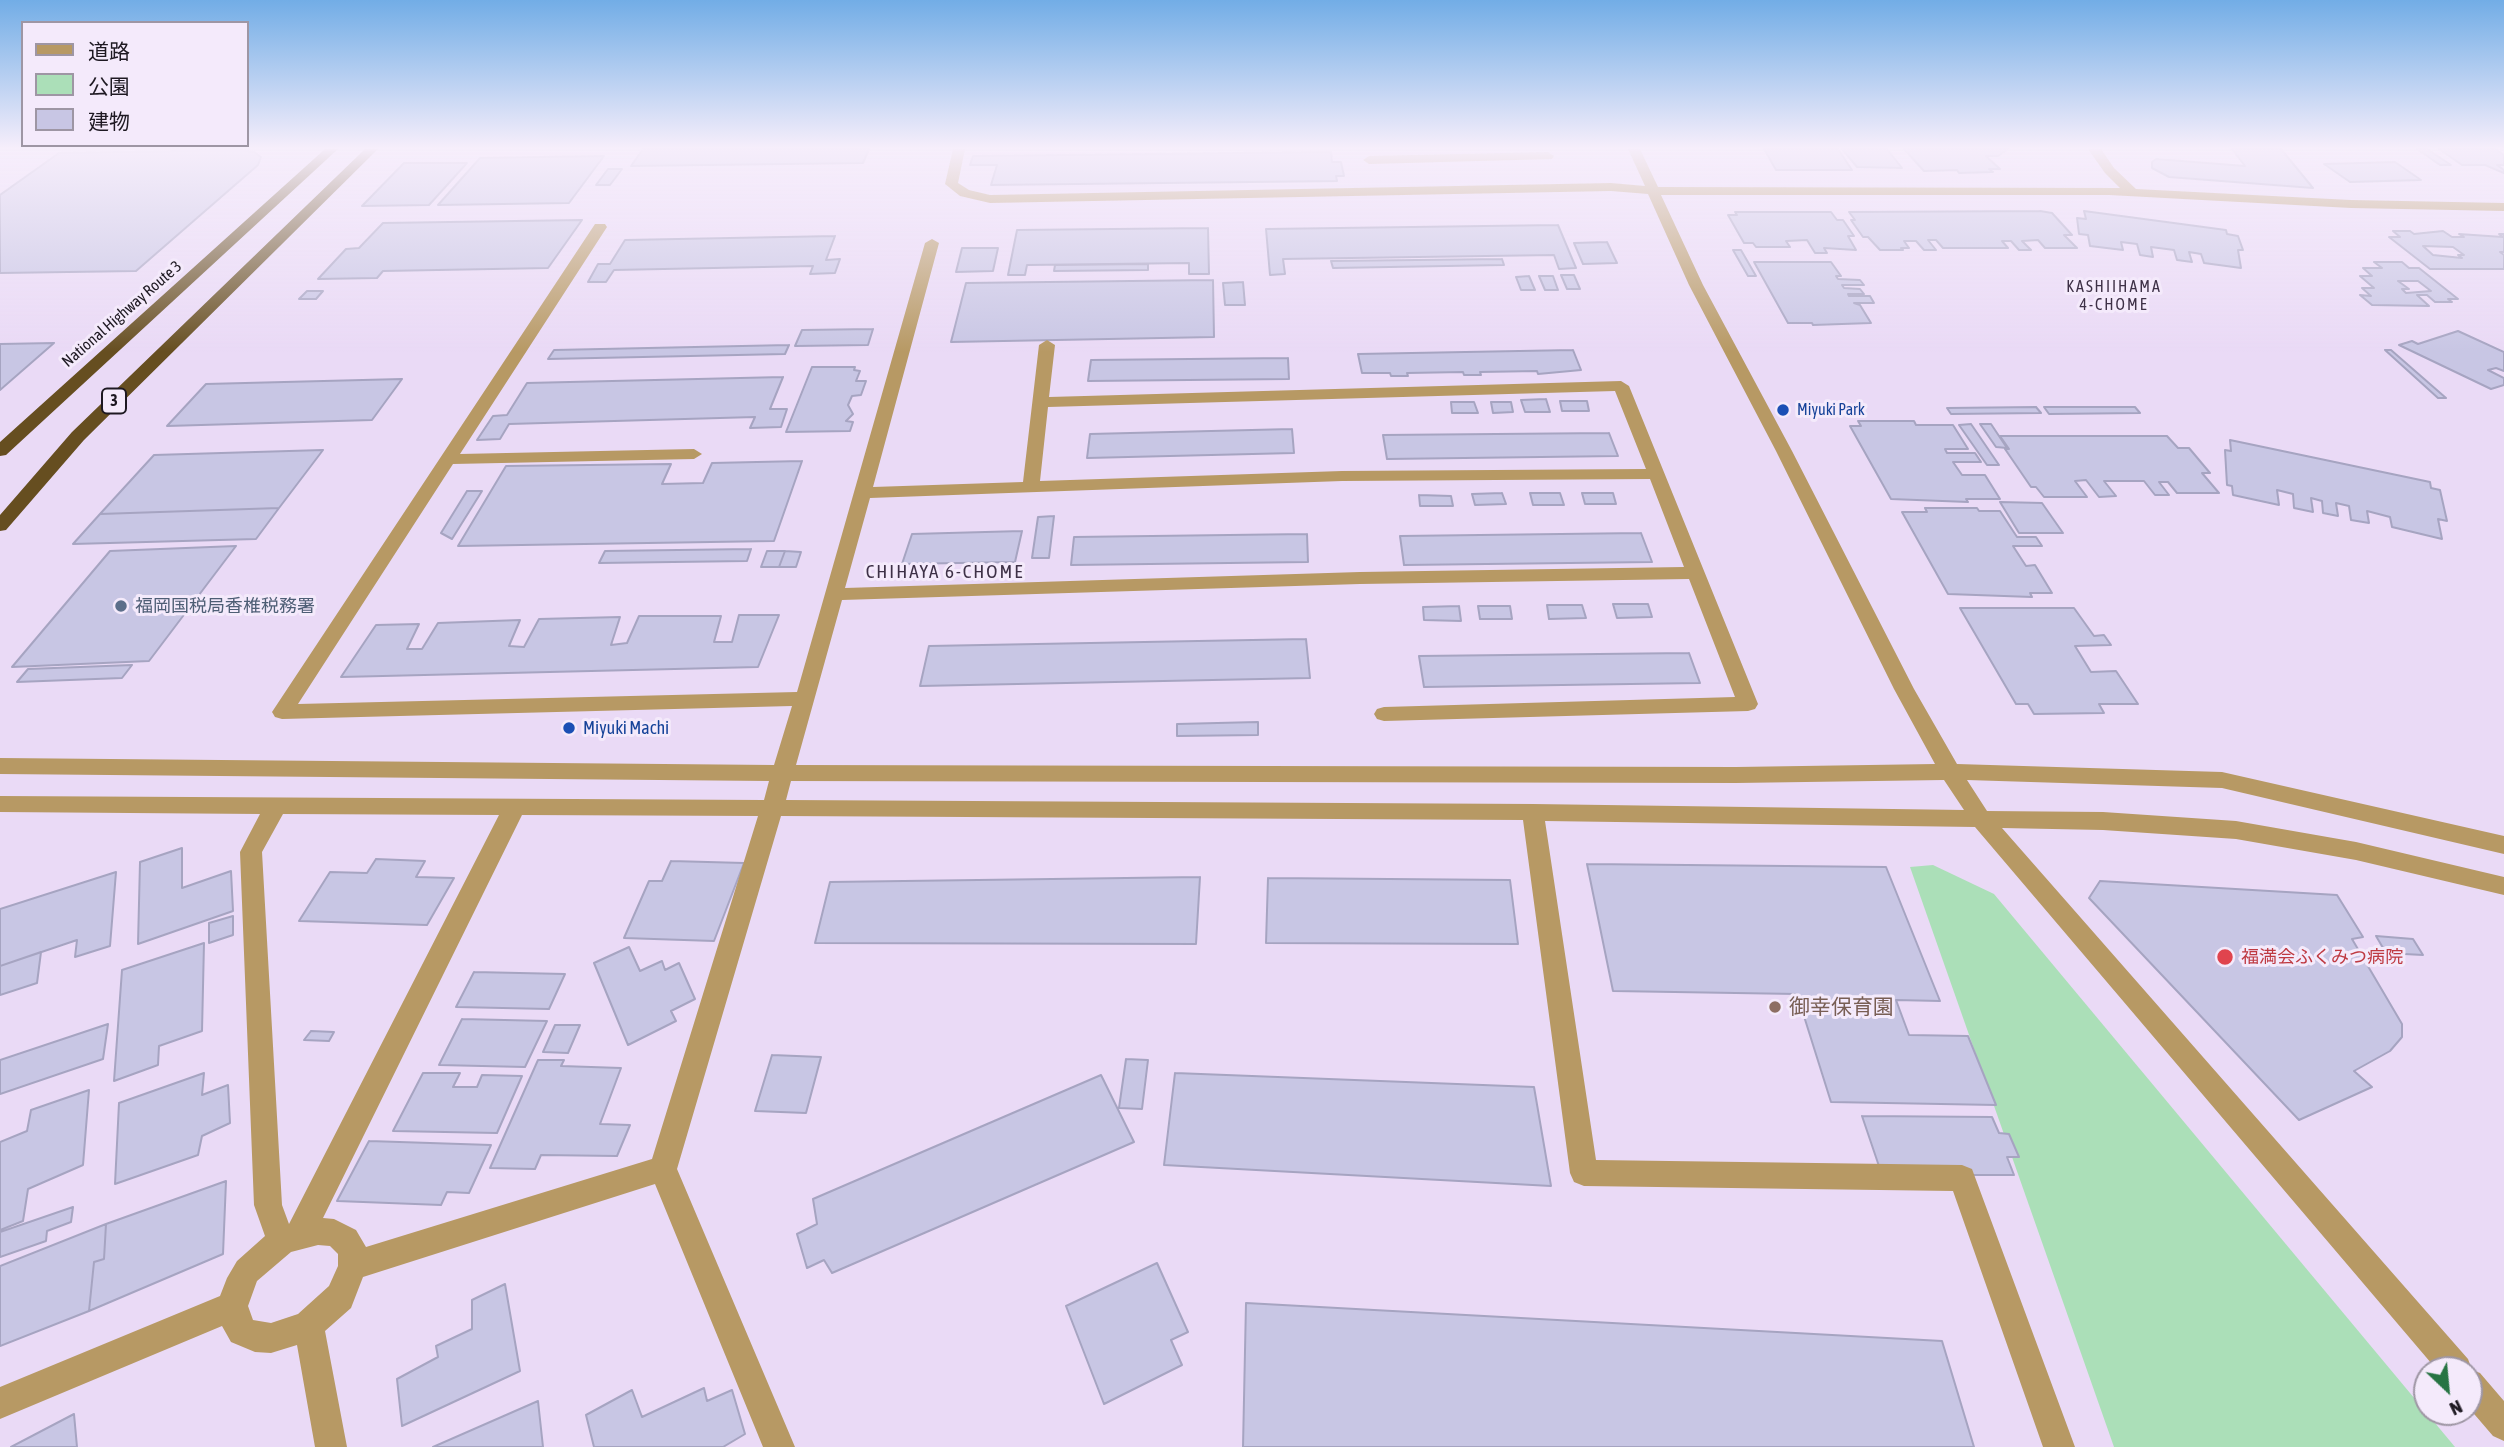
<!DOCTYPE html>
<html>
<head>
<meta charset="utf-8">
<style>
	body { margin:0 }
	#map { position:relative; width:2504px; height:1447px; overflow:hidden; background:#eadaf6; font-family:"Asap Condensed","Noto Sans JP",sans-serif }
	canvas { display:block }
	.legend { position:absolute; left:21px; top:21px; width:228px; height:126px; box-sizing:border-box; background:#f4eafb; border:2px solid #9e96a4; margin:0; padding:9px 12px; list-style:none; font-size:21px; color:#1e1922 }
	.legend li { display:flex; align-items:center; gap:14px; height:35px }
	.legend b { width:35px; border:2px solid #9e96a4 }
	.north { position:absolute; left:2413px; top:1356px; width:70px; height:70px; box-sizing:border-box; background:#f4eafb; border:2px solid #9e96a4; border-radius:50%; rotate:154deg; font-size:19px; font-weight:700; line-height:28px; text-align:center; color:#1e1922 }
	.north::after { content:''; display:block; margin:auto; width:24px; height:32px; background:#277443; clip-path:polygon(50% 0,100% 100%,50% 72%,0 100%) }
</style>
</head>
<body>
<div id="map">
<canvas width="2504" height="1447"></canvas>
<ul class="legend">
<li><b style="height:9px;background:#b79964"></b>道路</li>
<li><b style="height:19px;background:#abdfb8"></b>公園</li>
<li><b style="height:19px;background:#c8c6e4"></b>建物</li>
</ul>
<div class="north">N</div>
</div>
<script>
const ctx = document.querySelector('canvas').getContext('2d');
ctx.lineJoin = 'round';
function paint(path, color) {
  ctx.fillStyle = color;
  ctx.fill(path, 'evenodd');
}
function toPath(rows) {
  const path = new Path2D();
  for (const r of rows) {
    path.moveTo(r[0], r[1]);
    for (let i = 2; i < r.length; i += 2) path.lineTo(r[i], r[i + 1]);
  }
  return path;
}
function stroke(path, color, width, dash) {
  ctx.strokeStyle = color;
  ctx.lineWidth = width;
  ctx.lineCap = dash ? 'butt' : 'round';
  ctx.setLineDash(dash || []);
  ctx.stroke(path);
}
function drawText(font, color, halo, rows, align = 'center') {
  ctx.font = font + ' "Asap Condensed","Noto Sans JP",sans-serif';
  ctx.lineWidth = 6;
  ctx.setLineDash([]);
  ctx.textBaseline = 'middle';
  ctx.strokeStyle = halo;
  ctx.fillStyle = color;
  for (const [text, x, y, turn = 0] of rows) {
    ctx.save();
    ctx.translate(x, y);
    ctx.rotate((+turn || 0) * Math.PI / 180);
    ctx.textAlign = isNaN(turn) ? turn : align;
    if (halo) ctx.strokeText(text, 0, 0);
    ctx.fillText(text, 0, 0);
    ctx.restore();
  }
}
paint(toPath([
	[1933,865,1994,894,2455,1447,2114,1447,1910,867]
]), '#abdfb8');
const building = toPath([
	[643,149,869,149,863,163,631,166,643,149],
	[1764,149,1838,149,1852,170,1776,170,1764,149],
	[1842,149,1887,149,1902,168,1857,167,1842,149],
	[1904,149,2008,149,1998,156,1986,156,2000,169,1989,169,1993,172,1959,173,1957,170,1924,171,1904,149],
	[2232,149,2281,149,2313,188,2169,177,2152,168,2152,162,2156,159,2245,166,2232,149],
	[2417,149,2427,149,2451,165,2440,165,2417,149],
	[2439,149,2495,149,2504,155,2504,165,2497,165,2504,170,2504,173,2485,165,2462,165,2439,149],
	[241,150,254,152,261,157,258,165,136,271,0,273,0,195,59,153,241,150],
	[1331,152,1332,162,1341,162,1344,176,1336,176,1337,181,991,185,997,165,970,165,973,156,1331,152],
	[604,156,569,203,438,205,480,158,604,156],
	[2395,162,2421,180,2350,182,2324,164,2395,162],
	[404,163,467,163,429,205,362,206,404,163],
	[608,169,622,169,610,185,596,185,608,169],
	[2040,211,2052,213,2072,235,2064,235,2077,248,2045,248,2038,240,2022,241,2031,250,2019,250,2011,241,2002,241,2008,248,1943,248,1936,240,1928,240,1936,250,1924,250,1916,241,1904,241,1909,248,1901,248,1903,250,1880,250,1868,237,1863,237,1851,220,1855,220,1849,212,2040,211],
	[2084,211,2226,230,2227,234,2238,236,2243,250,2238,250,2241,268,2204,263,2201,254,2189,252,2192,262,2177,260,2174,250,2151,247,2153,257,2140,255,2137,244,2121,242,2123,250,2090,246,2088,235,2079,234,2077,218,2086,219,2084,211],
	[1735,212,1831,212,1837,220,1843,220,1854,236,1848,236,1856,250,1824,248,1827,253,1815,253,1807,240,1786,241,1790,247,1756,247,1753,243,1744,243,1728,215,1737,215,1735,212],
	[582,220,548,268,383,271,377,278,318,279,346,249,359,248,383,223,582,220],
	[1558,225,1576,268,1559,269,1554,255,1283,259,1285,274,1270,275,1266,229,1558,225],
	[1208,228,1209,274,1189,274,1189,263,1027,265,1025,275,1008,275,1017,230,1208,228],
	[2393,231,2410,231,2414,234,2443,231,2452,237,2464,237,2459,234,2503,237,2499,234,2504,234,2504,252,2500,252,2504,255,2504,269,2430,269,2389,237,2400,237,2393,231],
	[2423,246,2453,247,2464,255,2458,255,2462,258,2433,255,2423,246],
	[835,236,826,260,840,259,835,273,810,274,813,266,614,270,606,282,588,282,598,264,610,264,625,240,835,236],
	[1607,242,1617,263,1583,264,1574,243,1607,242],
	[962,248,998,248,993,271,956,272,962,248],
	[1733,250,1741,250,1756,276,1748,276,1733,250],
	[1502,259,1504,265,1333,268,1331,261,1502,259],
	[1754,262,1831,262,1841,276,1836,276,1838,279,1860,280,1864,285,1842,285,1844,288,1860,289,1864,294,1848,294,1849,296,1870,296,1874,303,1854,303,1860,305,1871,323,1813,325,1812,323,1788,323,1754,262],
	[2374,262,2402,262,2409,268,2419,268,2458,299,2448,299,2452,302,2435,302,2427,295,2417,295,2429,306,2372,305,2360,295,2371,296,2362,288,2374,288,2360,276,2372,276,2363,268,2382,268,2374,262],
	[2398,281,2418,281,2431,291,2406,293,2402,289,2409,289,2398,281],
	[1148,264,1148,270,1054,271,1055,265,1148,264],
	[1561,275,1574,275,1580,289,1567,289,1561,275],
	[1529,276,1535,290,1521,290,1516,277,1529,276],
	[1539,276,1553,276,1558,290,1545,290,1539,276],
	[1213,280,1214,337,951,342,966,283,1213,280],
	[1243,282,1245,305,1225,305,1223,283,1243,282],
	[307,291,323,291,316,299,299,299,307,291],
	[873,329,868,345,795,346,802,330,873,329],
	[2458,331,2504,352,2504,371,2496,368,2488,370,2504,378,2504,385,2491,389,2399,345,2412,341,2418,344,2458,331],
	[54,343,0,390,0,344,54,343],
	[789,345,785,354,548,359,554,350,789,345],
	[1573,350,1581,370,1538,374,1537,371,1480,372,1481,375,1464,375,1463,372,1407,373,1408,376,1391,376,1390,373,1362,373,1358,354,1573,350],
	[2385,350,2391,350,2446,398,2438,398,2385,350],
	[1288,358,1289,379,1088,381,1091,360,1288,358],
	[812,367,855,367,854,370,860,371,856,381,866,381,861,395,852,396,848,405,853,414,846,421,853,422,850,431,786,432,812,367],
	[783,377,770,409,787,409,781,427,750,428,755,417,509,424,500,439,477,440,493,416,507,415,527,383,783,377],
	[402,379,372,420,167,426,206,384,402,379],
	[1546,399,1550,412,1525,412,1521,400,1546,399],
	[1560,401,1587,401,1589,411,1562,411,1560,401],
	[1451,402,1474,402,1478,413,1452,413,1451,402],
	[1491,402,1511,402,1513,412,1493,413,1491,402],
	[2036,407,2041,413,1951,414,1947,408,2036,407],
	[2044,407,2135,407,2140,413,2049,414,2044,407],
	[1858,421,1914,421,1916,425,1953,425,1968,449,1945,449,1947,453,1975,453,1981,462,1953,462,1962,475,1985,475,2000,499,1966,499,1968,502,1891,499,1850,426,1861,426,1858,421],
	[1971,424,1999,465,1987,465,1959,425,1971,424],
	[1980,424,1991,424,2007,448,1996,447,1980,424],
	[1292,429,1294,453,1087,458,1090,434,1292,429],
	[1609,433,1618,456,1387,459,1383,435,1609,433],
	[2000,436,2167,436,2178,448,2189,448,2210,473,2202,473,2219,493,2177,493,2168,482,2159,482,2169,495,2155,495,2144,481,2104,481,2116,496,2099,497,2086,480,2075,481,2087,497,2044,497,2036,487,2031,487,2005,449,2009,449,2000,436],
	[2230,440,2430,482,2431,488,2440,490,2447,521,2438,519,2442,539,2392,527,2390,517,2367,511,2369,523,2351,520,2349,506,2336,503,2338,516,2323,513,2322,501,2311,498,2313,512,2294,508,2293,494,2277,490,2279,505,2233,495,2232,486,2227,485,2225,450,2231,451,2230,440],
	[323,450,279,508,100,514,154,455,323,450],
	[802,461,774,541,458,546,506,466,671,464,662,484,703,483,712,463,802,461],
	[467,491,482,491,452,539,441,533,467,491],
	[1502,493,1506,504,1475,505,1472,494,1502,493],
	[1530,493,1560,493,1564,505,1533,505,1530,493],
	[1582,493,1613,493,1616,504,1585,504,1582,493],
	[1419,495,1451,496,1453,506,1420,506,1419,495],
	[2000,502,2042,503,2063,533,2019,533,2000,502],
	[279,508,256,539,73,544,100,514,279,508],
	[1925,508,1977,508,1979,511,2000,511,2017,537,2036,537,2042,546,2013,546,2026,566,2035,565,2052,593,2030,593,2032,597,1948,594,1902,512,1927,512,1925,508],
	[1054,516,1049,558,1032,558,1038,517,1054,516],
	[1022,531,1015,562,902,564,912,534,1022,531],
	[1641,533,1652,562,1404,565,1400,536,1641,533],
	[1307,534,1308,562,1071,565,1074,537,1307,534],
	[236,546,149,661,12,667,110,551,236,546],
	[751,549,747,561,599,563,605,551,751,549],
	[767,551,785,551,779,567,761,567,767,551],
	[785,551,801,552,796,567,779,567,785,551],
	[1613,604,1648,604,1652,617,1617,618,1613,604],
	[1547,605,1582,605,1586,618,1549,619,1547,605],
	[1459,606,1461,621,1424,620,1423,607,1459,606],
	[1478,606,1510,606,1512,619,1480,619,1478,606],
	[1960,608,2074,608,2094,636,2104,635,2111,645,2075,646,2091,672,2116,671,2138,704,2099,704,2104,713,2034,714,2028,704,2016,704,1960,608],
	[739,615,779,615,758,667,341,677,376,625,419,624,407,649,422,649,438,623,520,620,509,646,524,647,539,619,620,617,611,645,627,643,639,616,721,616,714,642,732,642,739,615],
	[1306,639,1310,678,920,686,929,646,1306,639],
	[1689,653,1700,683,1424,687,1419,656,1689,653],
	[132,665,122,678,17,682,28,669,132,665],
	[1258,722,1258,735,1177,736,1177,724,1258,722],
	[182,848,182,888,231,871,233,911,138,944,140,862,182,848],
	[376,859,425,861,416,877,454,878,427,925,299,921,330,872,367,873,376,859],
	[671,861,744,863,714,941,624,938,649,881,662,881,671,861],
	[1587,864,1886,867,1940,1001,1896,1000,1909,1035,1968,1036,1996,1105,1831,1102,1797,994,1613,991,1587,864],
	[116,872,110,946,75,957,77,940,0,966,0,909,116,872],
	[1200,877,1196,944,815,943,830,882,1200,877],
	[1268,878,1510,880,1518,944,1266,943,1268,878],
	[2100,881,2337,895,2363,937,2352,939,2402,1024,2402,1037,2390,1051,2354,1071,2372,1087,2299,1120,2089,898,2100,881],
	[233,916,233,935,209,943,209,923,233,916],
	[2376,936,2413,939,2423,955,2386,953,2376,936],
	[204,943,202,1031,159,1046,158,1065,114,1081,122,970,204,943],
	[629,947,640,971,662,961,665,970,679,963,695,999,671,1011,676,1021,628,1045,594,963,629,947],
	[41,952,37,983,0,995,0,966,41,952],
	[474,972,565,974,549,1009,456,1007,474,972],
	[462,1019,547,1021,525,1067,439,1065,462,1019],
	[108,1024,103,1059,0,1094,0,1060,108,1024],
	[555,1025,580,1025,568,1053,543,1052,555,1025],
	[311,1031,334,1032,329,1041,304,1040,311,1031],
	[772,1055,821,1057,806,1113,755,1111,772,1055],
	[1126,1059,1148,1060,1142,1109,1119,1108,1126,1059],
	[538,1060,564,1060,561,1066,621,1068,600,1124,630,1125,617,1156,541,1155,535,1169,490,1168,538,1060],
	[204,1073,202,1095,228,1085,230,1123,202,1136,198,1155,115,1184,119,1103,204,1073],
	[423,1073,460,1073,453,1087,477,1087,482,1075,522,1076,497,1133,393,1131,423,1073],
	[1175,1073,1534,1087,1551,1186,1164,1165,1175,1073],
	[1101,1075,1134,1142,832,1273,824,1260,807,1268,797,1234,817,1224,813,1199,1101,1075],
	[89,1090,83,1165,28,1189,23,1221,0,1230,0,1142,27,1131,31,1110,89,1090],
	[1862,1116,1992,1117,1999,1133,2009,1134,2019,1157,2007,1157,2014,1175,1882,1175,1862,1116],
	[369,1141,491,1145,469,1193,447,1192,441,1205,337,1201,369,1141],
	[226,1181,223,1254,89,1311,94,1262,104,1259,106,1224,226,1181],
	[73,1207,71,1222,47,1231,46,1241,0,1257,0,1232,73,1207],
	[106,1224,104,1259,94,1262,89,1311,0,1346,0,1266,106,1224],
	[1157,1263,1188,1332,1171,1340,1182,1365,1104,1404,1066,1306,1157,1263],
	[505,1284,520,1371,402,1426,397,1379,438,1357,436,1346,472,1329,472,1300,505,1284],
	[1246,1303,1942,1341,1974,1447,1243,1447,1246,1303],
	[704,1388,707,1401,732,1390,745,1434,723,1447,594,1447,586,1415,632,1390,642,1417,704,1388],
	[538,1401,543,1447,433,1447,538,1401],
	[74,1414,77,1447,11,1447,74,1414]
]);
paint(building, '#c8c6e4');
stroke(building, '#a6a4c1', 2);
paint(toPath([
	[953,149,965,149,958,183,969,190,990,195,1611,183,1645,186,1628,149,1640,149,1658,187,2120,188,2105,173,2088,149,2101,149,2114,168,2136,189,2351,200,2504,203,2504,211,2351,208,2109,195,1661,195,1703,285,1792,451,1914,689,1957,764,2222,772,2504,836,2504,854,2222,788,1967,780,1987,811,2103,812,2236,821,2356,842,2504,877,2504,895,2356,860,2236,839,2103,830,2002,828,2468,1359,2472,1370,2480,1373,2504,1401,2504,1441,2493,1436,2469,1408,2469,1370,2437,1370,1975,827,1545,821,1596,1160,1962,1165,1972,1169,2075,1447,2043,1447,1953,1191,1584,1186,1574,1182,1570,1173,1523,820,781,816,677,1169,795,1447,763,1447,655,1184,363,1277,351,1308,325,1331,347,1447,315,1447,297,1345,271,1353,255,1352,231,1342,222,1326,0,1419,0,1387,220,1296,227,1278,237,1261,265,1236,254,1205,240,852,260,814,0,812,0,796,764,800,769,781,0,774,0,758,774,765,792,706,282,719,275,717,272,712,595,224,605,224,607,227,460,454,694,449,702,454,694,459,453,464,298,704,797,692,925,243,932,239,939,243,873,487,1023,482,1039,345,1047,340,1055,345,1049,397,1621,381,1629,386,1758,704,1755,709,1748,711,1384,721,1377,719,1374,714,1377,709,1384,707,1735,697,1689,579,1360,584,842,600,796,765,1736,767,1935,764,1894,689,1776,451,1689,285,1648,194,1611,191,990,203,960,196,945,184,953,149],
	[1615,391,1646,469,1342,471,1040,481,1048,407,1615,391],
	[1650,479,1684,567,1360,572,845,588,870,498,1342,481,1650,479],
	[1944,780,1964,810,1533,804,786,800,791,781,1736,783,1944,780],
	[283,814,499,815,289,1224,282,1205,262,852,283,814],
	[522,815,758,816,652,1159,366,1247,356,1230,334,1219,323,1218,522,815],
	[318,1245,330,1246,338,1254,338,1266,329,1286,298,1314,271,1323,253,1320,248,1306,257,1281,291,1252,318,1245],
	[1548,152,1554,156,1552,159,1369,164,1363,160,1369,156,1548,152]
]), '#b79964');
paint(toPath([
	[325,149,338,149,6,455,0,456,0,442,325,149],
	[365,149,378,149,84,440,6,530,0,531,0,515,72,432,365,149]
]), '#664e20');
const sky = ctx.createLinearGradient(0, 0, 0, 352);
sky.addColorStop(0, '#72ade6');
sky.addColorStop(0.42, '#f6eefb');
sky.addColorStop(1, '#f6eefb00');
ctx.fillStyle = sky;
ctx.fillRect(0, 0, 2504, 352);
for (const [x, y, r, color] of [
	[1783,410,7,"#1a4fb4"],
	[121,606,7,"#5c6f8a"],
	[569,728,7,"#1a4fb4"],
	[2225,957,9,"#e0444e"],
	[1775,1007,7,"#8d6e63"]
]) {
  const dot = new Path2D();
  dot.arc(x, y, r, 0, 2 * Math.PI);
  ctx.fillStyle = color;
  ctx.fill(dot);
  stroke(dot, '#f4eafb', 2.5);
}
ctx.letterSpacing = '2px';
drawText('16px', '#3e3147', '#f4eafb', [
	["KASHIIHAMA",2114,287],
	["4-CHOME",2114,305]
]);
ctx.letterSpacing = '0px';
drawText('16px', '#1e1922', '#f4eafb', [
	["National Highway Route 3",122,314,-41]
]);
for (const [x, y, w] of [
	[114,401,24]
]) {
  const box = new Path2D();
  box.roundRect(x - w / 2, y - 12.5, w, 25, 5);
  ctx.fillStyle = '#f4eafb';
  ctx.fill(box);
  stroke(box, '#1e1922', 2);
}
drawText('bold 16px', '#1e1922', null, [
	["3",114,401]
]);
drawText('16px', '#164399', '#f4eafb', [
	["Miyuki Park",1797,410]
], 'left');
drawText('18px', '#4e5e75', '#f4eafb', [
	["福岡国税局香椎税務署",135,606]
], 'left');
drawText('18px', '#164399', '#f4eafb', [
	["Miyuki Machi",583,728]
], 'left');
drawText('18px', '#be3a42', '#f4eafb', [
	["福満会ふくみつ病院",2241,957]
], 'left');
ctx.letterSpacing = '2px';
drawText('19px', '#3e3147', '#f4eafb', [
	["CHIHAYA 6-CHOME",945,572]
]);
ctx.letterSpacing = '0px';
drawText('21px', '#785e54', '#f4eafb', [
	["御幸保育園",1789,1007]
], 'left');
</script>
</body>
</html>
